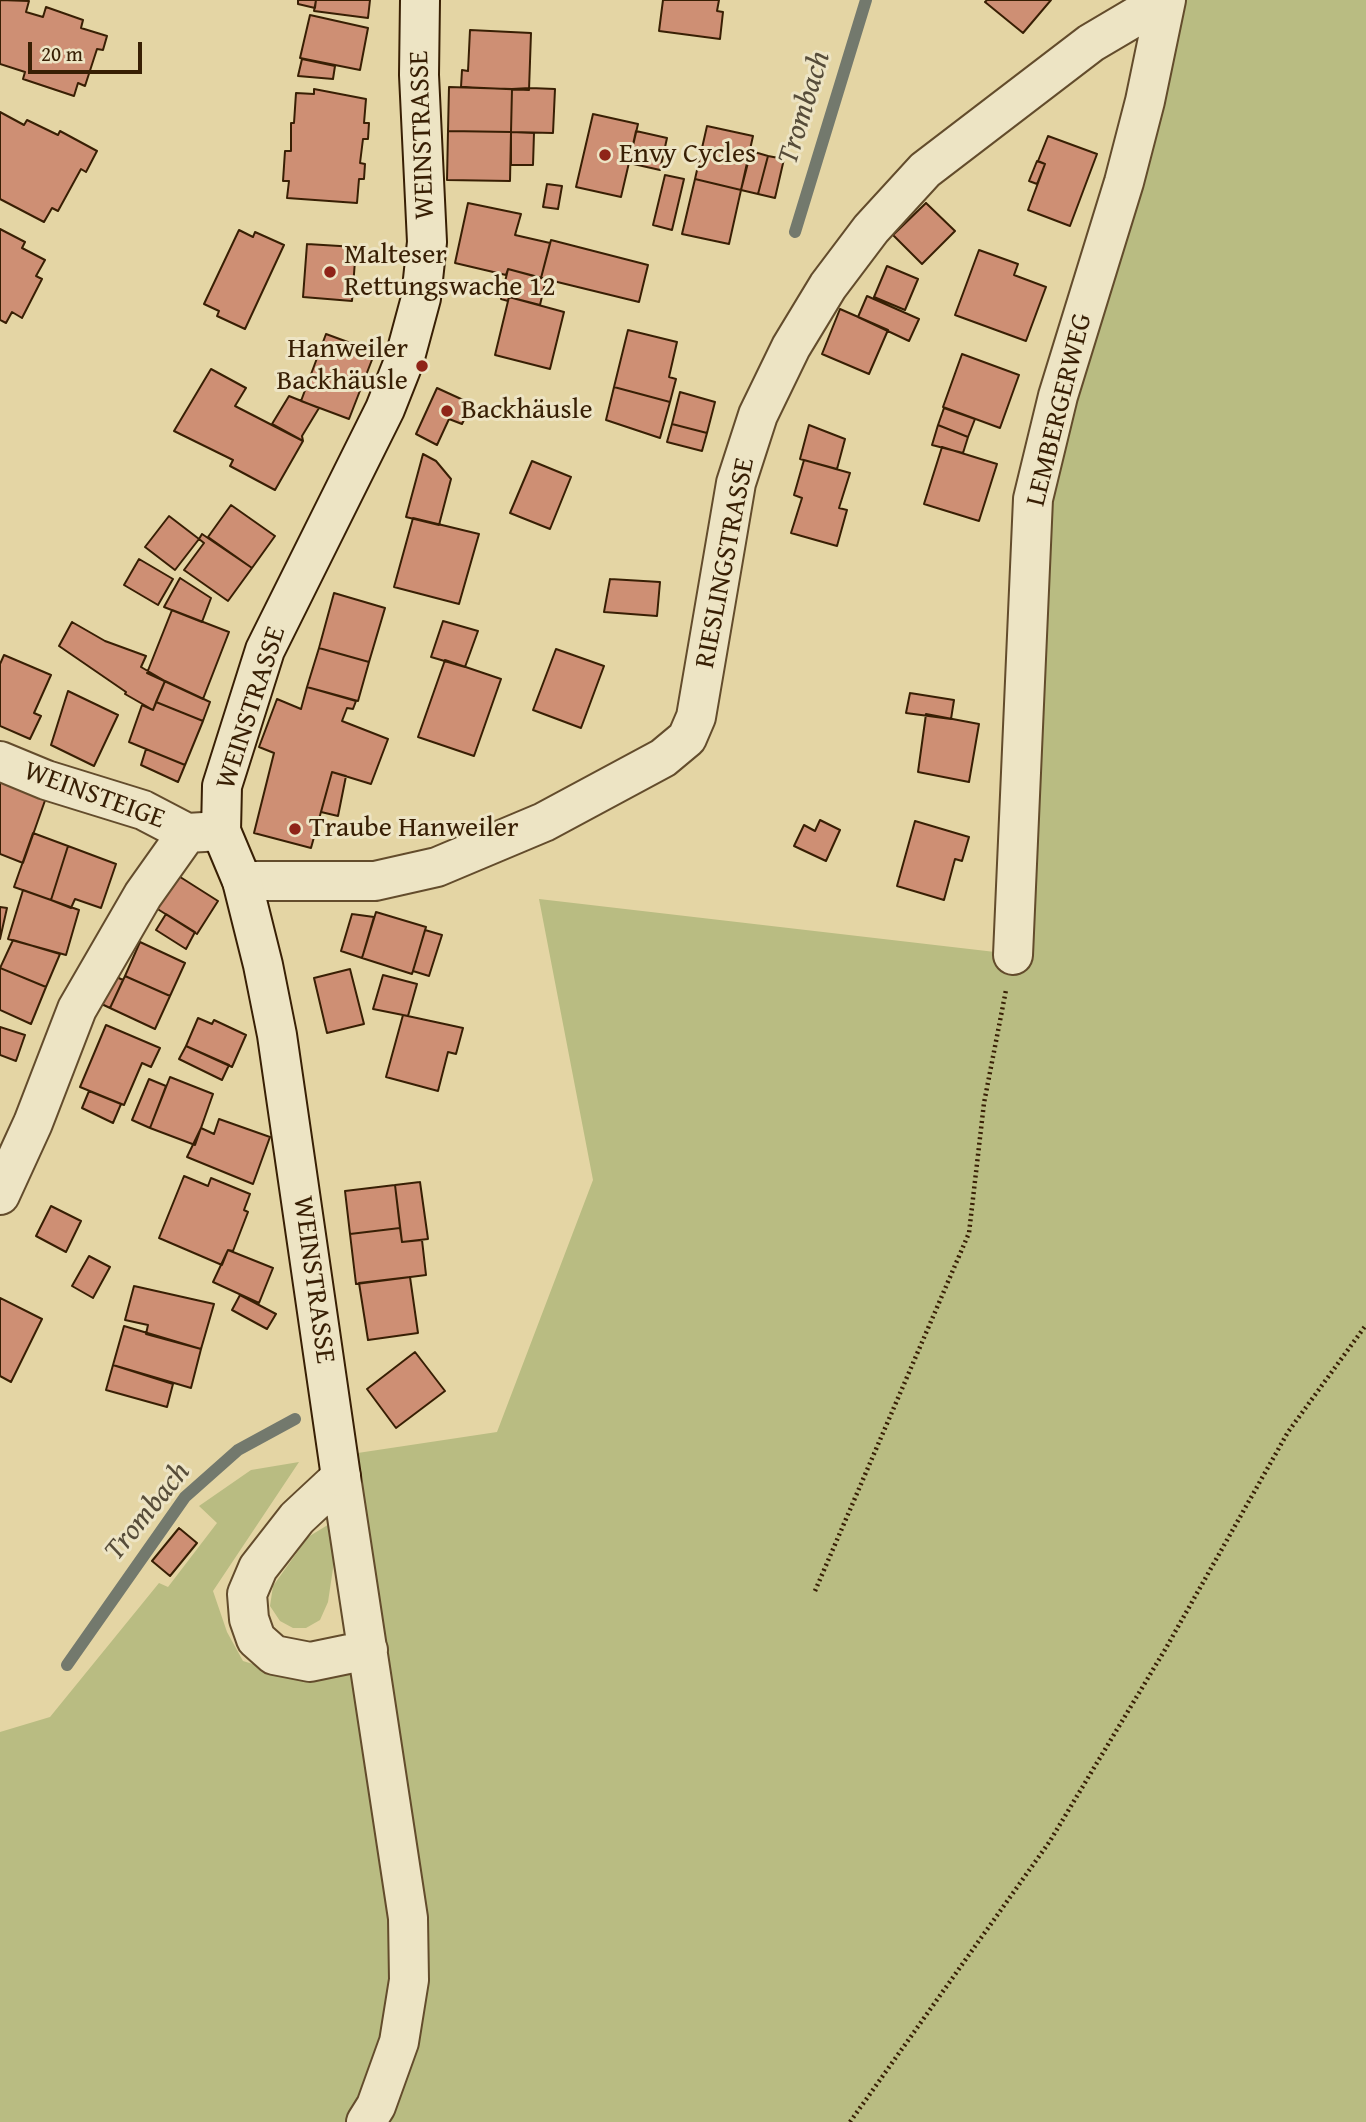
<!DOCTYPE html>
<html>
<head>
<meta charset="utf-8">
<style>
	body { margin:0 }
	#map { position:relative; width:1366px; height:2122px; overflow:hidden; background:#e4d5a4; font-family:"Gentium Book Plus",serif }
	canvas { display:block }
	.scale { position:absolute; left:28px; top:42px; width:114px; height:32px; box-sizing:border-box; border:4px solid #381f04; border-top:0; padding-left:9px; font-size:21px; line-height:24px; white-space:nowrap; color:#381f04; -webkit-text-stroke:5px #ede4c4; paint-order:stroke }
</style>
</head>
<body>
<div id="map">
<canvas width="1366" height="2122"></canvas>
<div class="scale">20 m</div>
</div>
<script>
const ctx = document.querySelector('canvas').getContext('2d');
ctx.lineJoin = 'round';
function paint(path, color) {
  ctx.fillStyle = color;
  ctx.fill(path, 'evenodd');
}
function toPath(rows) {
  const path = new Path2D();
  for (const r of rows) {
    path.moveTo(r[0], r[1]);
    for (let i = 2; i < r.length; i += 2) path.lineTo(r[i], r[i + 1]);
  }
  return path;
}
function stroke(path, color, width, dash) {
  ctx.strokeStyle = color;
  ctx.lineWidth = width;
  ctx.lineCap = dash ? 'butt' : 'round';
  ctx.setLineDash(dash || []);
  ctx.stroke(path);
}
function drawText(font, color, halo, rows, align = 'center') {
  ctx.font = font + ' "Gentium Book Plus",serif';
  ctx.lineWidth = 6;
  ctx.setLineDash([]);
  ctx.textBaseline = 'middle';
  ctx.strokeStyle = halo;
  ctx.fillStyle = color;
  for (const [text, x, y, turn = 0] of rows) {
    ctx.save();
    ctx.translate(x, y);
    ctx.rotate((+turn || 0) * Math.PI / 180);
    ctx.textAlign = isNaN(turn) ? turn : align;
    if (halo) ctx.strokeText(text, 0, 0);
    ctx.fillText(text, 0, 0);
    ctx.restore();
  }
}
paint(toPath([
	[1179,0,1366,0,1366,2122,373,2122,409,2038,351,1454,497,1432,593,1180,539,899,1021,955,1041,500],
	[299,1462,213,1591,227,1632,243,1661,279,1672,358,1665,393,1914,387,2033,351,2122,0,2122,0,1732,50,1717,159,1583,168,1587,217,1523,199,1506,251,1470],
	[331,1523,335,1555,328,1602,320,1620,306,1628,293,1628,280,1621,270,1606,273,1586,308,1537]
]), '#b9bc82');
stroke(toPath([
	[795,232,866,0],
	[67,1665,185,1497,238,1450,295,1419]
]), '#73796d', 12);
const building = toPath([
	[0,0,29,1,26,12,43,17,46,7,83,20,81,28,107,36,103,50,97,49,85,86,78,83,74,96,23,79,25,72,0,64,0,0],
	[298,0,316,0,315,8,298,4,298,0],
	[316,0,370,0,368,18,314,11,316,0],
	[663,0,719,0,717,11,723,12,720,39,659,31,663,0],
	[987,0,1051,0,1023,33,985,2,987,0],
	[310,15,368,28,360,70,300,58,310,15],
	[470,30,531,33,529,90,461,87,462,70,468,71,470,30],
	[302,59,335,66,333,79,298,76,302,59],
	[449,87,512,89,511,132,448,131,449,87],
	[530,88,555,89,553,133,511,132,512,89,530,88],
	[314,89,366,99,364,123,369,123,368,139,363,139,360,163,365,164,364,179,359,179,357,203,287,198,289,181,283,181,285,151,291,151,291,123,294,123,296,93,314,94,314,89],
	[0,112,24,125,27,120,58,135,60,131,97,151,86,172,81,169,58,211,52,208,44,222,0,199,0,112],
	[593,114,638,124,621,197,576,187,593,114],
	[707,126,753,136,741,190,695,179,707,126],
	[448,131,511,132,510,181,447,180,448,131],
	[636,131,667,138,660,170,629,163,636,131],
	[511,132,534,133,533,165,511,165,511,132],
	[1048,136,1097,154,1070,226,1028,210,1045,164,1038,161,1048,136],
	[751,151,768,156,758,194,741,190,751,151],
	[768,156,784,159,775,198,758,194,768,156],
	[1037,161,1045,164,1037,184,1029,181,1037,161],
	[665,175,684,179,672,230,653,225,665,175],
	[695,179,741,190,729,244,682,234,695,179],
	[547,184,562,186,558,209,543,207,547,184],
	[468,203,521,214,515,235,550,243,541,278,508,269,506,275,455,263,468,203],
	[926,203,955,231,922,264,893,235,926,203],
	[0,229,25,242,22,248,45,260,36,276,42,279,22,318,12,312,6,323,0,320,0,229],
	[239,230,253,237,255,232,284,245,245,329,217,316,219,311,204,304,239,230],
	[551,240,648,265,639,302,541,278,551,240],
	[307,244,356,247,352,301,303,297,307,244],
	[979,250,1018,264,1014,275,1046,287,1026,341,955,315,979,250],
	[887,266,918,279,905,310,874,297,887,266],
	[508,269,546,279,540,305,509,297,508,301,501,299,508,269],
	[867,296,919,319,909,341,858,317,867,296],
	[509,297,564,312,550,369,495,355,509,297],
	[840,309,888,330,869,374,822,354,840,309],
	[628,330,677,342,669,377,676,379,670,402,614,387,628,330],
	[326,334,375,352,349,419,301,401,326,334],
	[962,354,1019,375,1000,428,943,407,962,354],
	[211,369,246,388,235,406,303,441,275,490,230,466,233,460,174,431,211,369],
	[614,387,670,402,660,438,606,420,614,387],
	[437,388,472,404,462,424,449,419,437,445,416,434,437,388],
	[680,392,715,402,707,433,672,424,680,392],
	[289,396,319,408,302,436,303,441,272,424,289,396],
	[944,408,975,419,968,437,938,425,944,408],
	[672,424,707,433,702,451,667,442,672,424],
	[809,425,845,439,837,469,800,459,809,425],
	[938,425,968,437,963,453,932,445,938,425],
	[942,447,997,464,979,521,924,504,942,447],
	[423,454,436,461,451,479,439,525,406,517,423,454],
	[804,460,850,473,839,508,847,510,837,546,791,533,802,498,794,495,804,460],
	[532,461,571,477,550,529,510,513,532,461],
	[231,505,275,536,252,568,208,537,231,505],
	[169,516,199,539,175,570,145,547,169,516],
	[413,518,479,534,459,604,394,587,413,518],
	[202,534,252,568,228,601,184,570,204,543,199,539,202,534],
	[139,559,173,579,158,605,124,585,139,559],
	[180,578,211,598,202,622,164,607,180,578],
	[610,579,660,582,657,616,604,612,610,579],
	[334,593,385,608,369,662,319,648,334,593],
	[172,610,229,632,203,699,147,673,172,610],
	[443,621,478,631,465,667,431,657,443,621],
	[72,622,105,641,146,656,141,667,165,681,153,710,125,694,126,692,59,646,72,622],
	[319,648,369,662,358,701,307,687,319,648],
	[556,649,604,666,581,728,533,710,556,649],
	[4,655,51,675,34,713,41,716,30,739,0,726,0,664,4,655],
	[445,660,501,679,474,756,418,737,445,660],
	[165,681,210,702,203,721,156,702,165,681],
	[307,687,356,701,353,709,347,708,342,721,388,739,371,784,332,772,311,848,254,833,274,753,259,747,277,699,301,709,307,687],
	[68,691,118,715,94,766,51,745,68,691],
	[910,693,954,700,951,719,906,713,910,693],
	[156,702,203,721,185,765,129,742,142,705,153,710,156,702],
	[926,714,979,724,969,782,918,772,926,714],
	[146,749,185,765,178,782,141,765,146,749],
	[332,772,346,776,338,816,321,812,332,772],
	[0,774,48,792,23,863,0,854,0,774],
	[820,820,840,830,826,861,794,846,804,825,815,831,820,820],
	[915,821,969,837,962,861,955,859,944,900,897,886,915,821],
	[33,833,68,846,51,900,14,887,33,833],
	[68,846,116,864,101,908,75,899,71,908,51,900,68,846],
	[177,875,218,901,197,934,156,908,177,875],
	[23,890,79,910,66,955,8,939,23,890],
	[0,907,7,908,0,939,0,907],
	[376,912,426,927,412,974,362,958,376,912],
	[166,914,195,932,186,949,156,930,166,914],
	[352,914,374,917,362,958,341,951,352,914],
	[425,930,442,935,429,976,413,971,425,930],
	[13,940,60,954,46,987,0,968,13,940],
	[140,942,185,963,170,996,125,976,140,942],
	[0,968,46,987,31,1024,0,1010,0,968],
	[350,969,364,1024,327,1033,314,978,350,969],
	[104,971,123,980,110,1008,91,999,104,971],
	[383,975,417,984,408,1016,373,1009,383,975],
	[125,976,170,996,155,1029,110,1008,125,976],
	[403,1015,463,1028,456,1054,448,1052,438,1091,386,1077,403,1015],
	[198,1018,212,1024,214,1020,246,1035,232,1067,186,1046,198,1018],
	[106,1025,160,1048,151,1067,142,1063,124,1105,80,1087,106,1025],
	[0,1027,25,1035,16,1061,0,1055,0,1027],
	[186,1046,229,1065,222,1080,179,1059,186,1046],
	[170,1077,213,1094,195,1145,150,1128,170,1077],
	[149,1079,166,1086,150,1128,132,1120,149,1079],
	[89,1091,121,1104,113,1123,82,1108,89,1091],
	[219,1119,270,1137,253,1184,187,1157,201,1128,214,1134,219,1119],
	[184,1176,208,1186,211,1178,250,1194,244,1210,248,1212,233,1251,228,1250,222,1265,159,1238,184,1176],
	[420,1182,428,1239,402,1242,395,1185,420,1182],
	[395,1185,400,1228,350,1234,345,1191,395,1185],
	[51,1206,81,1221,66,1252,36,1236,51,1206],
	[400,1228,402,1242,422,1240,426,1275,356,1284,350,1234,400,1228],
	[228,1250,273,1268,259,1303,213,1282,228,1250],
	[89,1256,110,1267,93,1298,72,1286,89,1256],
	[410,1277,418,1333,368,1340,359,1283,410,1277],
	[134,1286,214,1304,201,1349,146,1334,148,1325,125,1320,134,1286],
	[240,1295,276,1314,267,1329,232,1310,240,1295],
	[0,1298,42,1319,11,1382,0,1376,0,1298],
	[124,1326,201,1349,191,1388,113,1365,124,1326],
	[415,1352,445,1391,396,1428,367,1389,415,1352],
	[113,1365,173,1384,167,1407,106,1390,113,1365],
	[179,1528,197,1543,170,1576,152,1561,179,1528]
]);
paint(building, '#ce8f74');
stroke(building, '#381f04', 2);
const street = toPath([
	[0,761,46,780,143,810,187,833],
	[242,881,375,881,437,867,544,822,663,758,687,738,696,717,736,483,758,415,791,347,828,286,871,229,925,170,1091,43,1164,0],
	[1013,955,1033,499,1058,396,1124,182,1145,101,1166,0],
	[0,1195,33,1123,77,1009,143,895,187,833,221,831],
	[341,1477,408,1918,409,1980,399,2042,376,2106,366,2122],
	[341,1477,297,1518,258,1568,247,1594,249,1619,256,1639,274,1655,310,1662,368,1650]
]);
const secondary = toPath([
	[341,1477,277,1035,263,965,242,881,221,831,222,786,265,650,385,409,404,361,421,298,427,242,419,75,420,0]
]);
stroke(street, '#634c2c', 42);
stroke(secondary, '#381f04', 42);
stroke(toPath([
	[815,1591,969,1233,984,1103,1006,990],
	[850,2122,1050,1841,1166,1648,1288,1432,1366,1325]
]), '#381f04', 4.5, [2, 3.5]);
stroke(street, '#ede4c4', 38);
stroke(secondary, '#ede4c4', 38);
for (const [x, y, r, color] of [
	[605,155,7,"#8f2418"],
	[330,272,7,"#8f2418"],
	[422,366,7,"#8f2418"],
	[447,411,7,"#8f2418"],
	[295,829,7,"#8f2418"]
]) {
  const dot = new Path2D();
  dot.arc(x, y, r, 0, 2 * Math.PI);
  ctx.fillStyle = color;
  ctx.fill(dot);
  stroke(dot, '#ede4c4', 2.5);
}
drawText('28px', '#381f04', '#ede4c4', [
	["WEINSTRASSE",423,135,-92],
	["LEMBERGERWEG",1060,410,-76],
	["RIESLINGSTRASSE",726,563,-79],
	["WEINSTRASSE",252,708,-72],
	["WEINSTEIGE",94,796,20],
	["WEINSTRASSE",313,1280,82]
]);
drawText('28px', '#381f04', '#ede4c4', [
	["Envy Cycles",619,155],
	["Malteser",344,256],
	["Rettungswache 12",344,288],
	["Hanweiler",408,350,"right"],
	["Backhäusle",408,382,"right"],
	["Backhäusle",461,411],
	["Traube Hanweiler",309,829]
], 'left');
drawText('italic 30px', '#564c39', '#ede4c4', [
	["Trombach",805,108,-73],
	["Trombach",148,1512,-51]
]);
</script>
</body>
</html>
